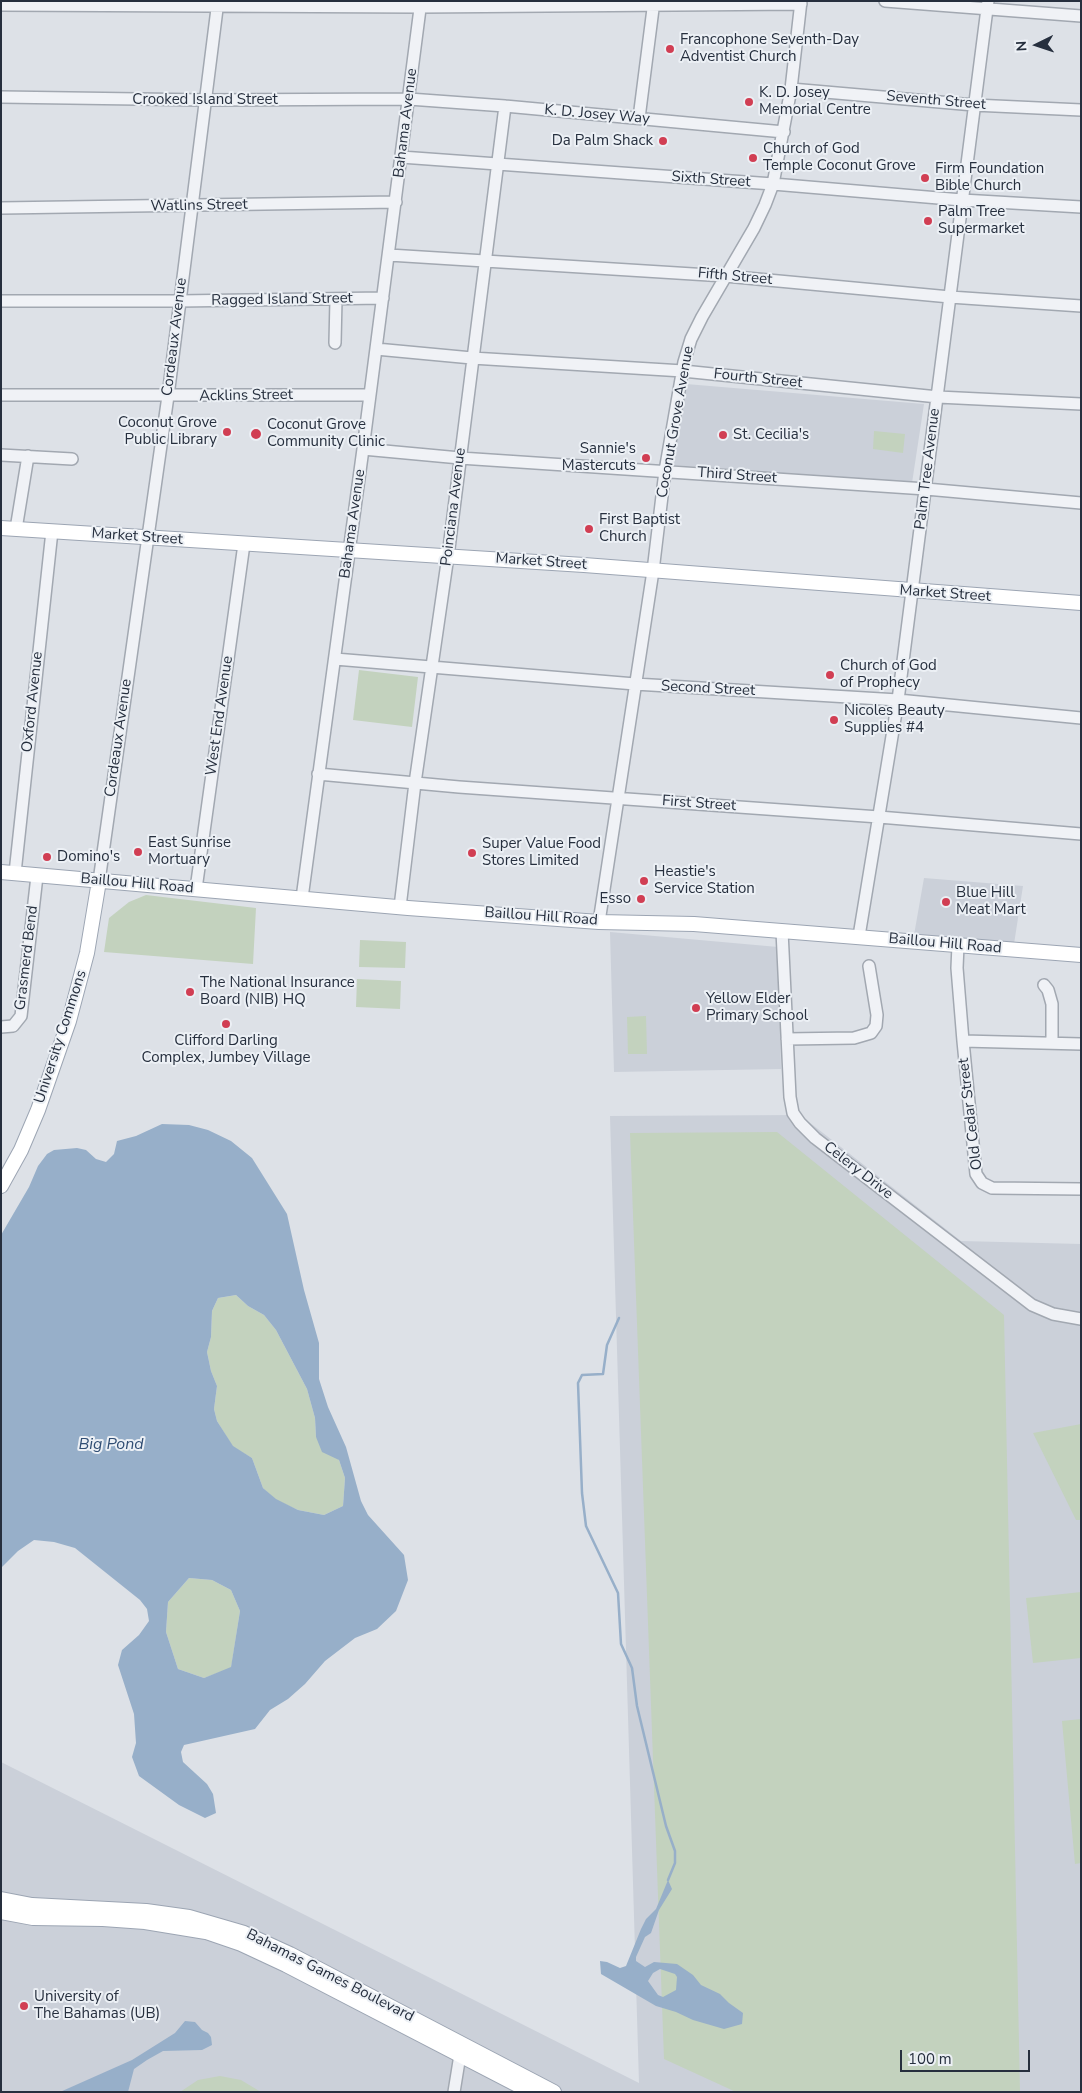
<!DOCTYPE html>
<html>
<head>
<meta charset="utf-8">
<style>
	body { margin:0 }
	#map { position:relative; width:1082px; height:2093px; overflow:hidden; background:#dde1e7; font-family:"Nunito Sans",sans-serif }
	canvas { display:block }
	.frame { position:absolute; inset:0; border:2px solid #262f3e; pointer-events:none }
	.north { position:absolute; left:1012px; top:20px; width:50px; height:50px; -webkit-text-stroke:4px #ecf0f5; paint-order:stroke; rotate:266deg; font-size:14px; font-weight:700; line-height:20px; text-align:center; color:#262f3e }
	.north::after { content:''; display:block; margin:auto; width:18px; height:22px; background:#262f3e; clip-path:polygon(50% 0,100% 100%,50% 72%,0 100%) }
	.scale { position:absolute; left:900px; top:2050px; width:130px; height:22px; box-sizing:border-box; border:2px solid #262f3e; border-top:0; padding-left:6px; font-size:15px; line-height:18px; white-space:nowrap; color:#262f3e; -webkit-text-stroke:4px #ecf0f5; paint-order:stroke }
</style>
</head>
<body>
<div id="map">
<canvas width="1082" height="2093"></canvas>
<div class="frame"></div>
<div class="north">N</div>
<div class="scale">100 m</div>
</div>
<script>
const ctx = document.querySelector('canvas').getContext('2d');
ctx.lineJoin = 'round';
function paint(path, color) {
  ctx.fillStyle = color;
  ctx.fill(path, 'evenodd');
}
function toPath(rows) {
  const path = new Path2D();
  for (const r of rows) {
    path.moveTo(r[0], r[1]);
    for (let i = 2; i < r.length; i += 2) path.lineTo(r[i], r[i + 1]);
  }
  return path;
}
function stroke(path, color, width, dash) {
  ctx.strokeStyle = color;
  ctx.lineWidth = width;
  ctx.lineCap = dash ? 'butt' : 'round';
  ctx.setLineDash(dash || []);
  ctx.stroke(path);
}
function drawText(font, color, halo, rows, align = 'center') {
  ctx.font = font + ' "Nunito Sans",sans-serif';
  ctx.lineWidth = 4;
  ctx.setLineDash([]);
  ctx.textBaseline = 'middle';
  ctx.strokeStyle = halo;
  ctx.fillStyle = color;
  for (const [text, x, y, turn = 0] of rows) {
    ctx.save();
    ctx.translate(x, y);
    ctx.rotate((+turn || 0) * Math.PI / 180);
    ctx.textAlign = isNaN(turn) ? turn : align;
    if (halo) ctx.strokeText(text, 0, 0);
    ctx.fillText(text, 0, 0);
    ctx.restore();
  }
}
paint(toPath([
	[686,384,924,404,912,483,672,465],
	[924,878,1023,886,1014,944,914,935],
	[610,932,778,947,781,1069,614,1072],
	[800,1115,961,1241,1081,1244,1081,2092,1,2092,1,1762,639,2083,610,1116]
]), '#cbd0d9');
paint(toPath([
	[874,431,905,434,903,453,873,449],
	[359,670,418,677,412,727,353,720],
	[146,895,256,908,253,964,104,952,109,918,129,902],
	[360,940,406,942,405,968,359,967],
	[357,979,401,981,400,1009,356,1007],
	[646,1016,647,1054,628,1054,627,1017],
	[777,1132,1004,1315,1020,2092,736,2092,664,2059,630,1133],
	[236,1295,248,1306,264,1315,276,1330,307,1389,315,1418,316,1437,339,1460,345,1478,343,1506,324,1515,298,1510,276,1500,263,1488,252,1458,233,1447,217,1421,214,1409,217,1386,211,1371,207,1352,211,1337,212,1311,218,1298],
	[1081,1424,1081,1520,1076,1520,1033,1433],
	[189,1578,212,1580,231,1590,240,1611,231,1668,204,1678,178,1669,166,1632,168,1602],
	[1081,1592,1081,1658,1033,1663,1026,1598],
	[1081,1719,1081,1863,1075,1864,1062,1721],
	[220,2076,241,2080,261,2092,180,2092,198,2080]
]), '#c3d2be');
paint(toPath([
	[162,1124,189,1125,208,1130,231,1141,252,1158,287,1214,304,1290,319,1343,319,1379,328,1407,346,1447,361,1501,368,1515,404,1555,408,1580,396,1611,377,1629,355,1638,325,1661,305,1684,288,1699,270,1710,255,1729,184,1745,181,1752,183,1762,207,1784,213,1794,216,1813,205,1818,179,1805,139,1776,132,1757,136,1743,134,1714,118,1665,122,1650,139,1635,149,1621,147,1609,140,1600,75,1548,54,1542,34,1540,18,1551,1,1568,1,1235,29,1187,38,1166,47,1154,54,1150,77,1148,86,1150,96,1159,106,1162,114,1154,117,1141,136,1136],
	[236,1295,248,1306,264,1315,276,1330,307,1389,315,1418,316,1437,322,1452,339,1460,345,1478,343,1506,324,1515,298,1510,276,1499,263,1488,252,1458,233,1446,217,1421,214,1409,217,1386,211,1371,207,1352,211,1337,212,1311,218,1298],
	[189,1578,212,1580,231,1590,240,1611,231,1667,204,1678,178,1669,166,1632,168,1602],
	[668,1880,672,1889,659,1910,651,1933,645,1937,636,1957,636,1961,645,1967,654,1962,677,1964,693,1975,701,1985,720,1994,729,2003,743,2013,742,2024,724,2029,693,2020,676,2012,656,2006,601,1974,600,1961,607,1962,620,1968,626,1966,641,1929,646,1919,656,1909],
	[660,1969,675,1974,677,1977,676,1990,663,1997,658,1995,648,1981,653,1973],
	[185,2021,195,2022,202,2030,208,2033,211,2037,212,2045,202,2050,163,2051,147,2060,134,2069,128,2092,60,2092,132,2060,175,2033]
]), '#97afc9');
stroke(toPath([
	[619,1318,607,1345,603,1374,582,1375,578,1383,582,1493,586,1526,618,1593,621,1644,632,1668,637,1706,666,1826,675,1851,675,1863,668,1880]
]), '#97afc9', 2.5);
const minor = toPath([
	[885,1,1081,16],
	[1,5,420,7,801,4],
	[791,89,974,105,1081,110],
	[1,97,206,100,409,99,505,106,784,132],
	[639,118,654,1],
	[401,157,773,184,962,200,1081,207],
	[1,208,396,202],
	[389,255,725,276,950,297,1081,306],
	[1,301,179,301,383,298],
	[335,343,336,299],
	[376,349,472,358,683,371,938,397,1081,404],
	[1,395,370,395],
	[363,449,460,458,926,489,1081,503],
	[1,455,72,459],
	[16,529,28,456],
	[335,659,635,684,898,700,1081,718],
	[318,774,459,787,879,817,1081,834],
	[15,873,52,531],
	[99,881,168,396,218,1],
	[196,889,244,544],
	[302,898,363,449,421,1],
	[400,907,415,783,448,556,505,106],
	[599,922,653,571,665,471,684,362,691,339,702,317,754,228,765,205,773,184,791,89,801,1],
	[782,931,790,1097,793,1113,800,1123,815,1138,1032,1305,1053,1314,1081,1319],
	[859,936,898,700,988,1],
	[958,945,957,968,963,1041,976,1174,982,1183,992,1188,1081,1189],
	[1044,985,1048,990,1052,1004,1052,1043],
	[1,1027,13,1026,21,1016,37,876],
	[787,1039,854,1038,871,1033,876,1026,877,1015,869,966],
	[963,1041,1081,1044],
	[454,2092,460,2055]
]);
const major = toPath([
	[1,528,584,565,1081,603],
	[1,872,408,908,599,922,694,924,1081,955],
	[1,1186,21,1150,38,1110,69,1021,87,953,99,881],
	[1,1899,32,1905,146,1911,189,1917,244,1933,290,1954,554,2092],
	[1,1912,33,1918,103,1919,145,1922,206,1932,241,1944,286,1965,531,2092]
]);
stroke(minor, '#a2a8b1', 14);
stroke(major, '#9ca5b3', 16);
stroke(minor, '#f0f2f6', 11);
stroke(major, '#fff', 14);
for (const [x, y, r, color] of [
	[670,49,5,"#d13e53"],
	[749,102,5,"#d13e53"],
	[663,141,5,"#d13e53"],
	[753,158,5,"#d13e53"],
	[925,178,5,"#d13e53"],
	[928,221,5,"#d13e53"],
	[227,432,5,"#d13e53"],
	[256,434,6,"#d13e53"],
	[723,435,5,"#d13e53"],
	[646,458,5,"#d13e53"],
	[589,529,5,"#d13e53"],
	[830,675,5,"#d13e53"],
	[834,720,5,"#d13e53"],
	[138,852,5,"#d13e53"],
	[472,853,5,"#d13e53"],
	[47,857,5,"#d13e53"],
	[644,881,5,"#d13e53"],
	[641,899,5,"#d13e53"],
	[946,902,5,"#d13e53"],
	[190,992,5,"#d13e53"],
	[696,1008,5,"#d13e53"],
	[226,1024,5,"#d13e53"],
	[24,2006,5,"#d13e53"]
]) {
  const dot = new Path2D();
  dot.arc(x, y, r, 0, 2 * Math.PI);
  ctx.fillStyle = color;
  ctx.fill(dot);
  stroke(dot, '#ecf0f5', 2);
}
drawText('15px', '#262f3e', '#ecf0f5', [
	["Francophone Seventh-Day",680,40],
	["Adventist Church",680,57],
	["K. D. Josey",759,93],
	["Memorial Centre",759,110],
	["Da Palm Shack",653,141,"right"],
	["Church of God",763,149],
	["Temple Coconut Grove",763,166],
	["Firm Foundation",935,169],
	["Bible Church",935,186],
	["Palm Tree",938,212],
	["Supermarket",938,229],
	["Coconut Grove",217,423,"right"],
	["Public Library",217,440,"right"],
	["Coconut Grove",267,425],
	["Community Clinic",267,442],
	["St. Cecilia's",733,435],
	["Sannie's",636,449,"right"],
	["Mastercuts",636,466,"right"],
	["First Baptist",599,520],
	["Church",599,537],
	["Church of God",840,666],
	["of Prophecy",840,683],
	["Nicoles Beauty",844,711],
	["Supplies #4",844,728],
	["East Sunrise",148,843],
	["Mortuary",148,860],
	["Super Value Food",482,844],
	["Stores Limited",482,861],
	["Domino's",57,857],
	["Heastie's",654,872],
	["Service Station",654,889],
	["Blue Hill",956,893],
	["Meat Mart",956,910],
	["Esso",631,899,"right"],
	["The National Insurance",200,983],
	["Board (NIB) HQ",200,1000],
	["Yellow Elder",706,999],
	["Primary School",706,1016],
	["Clifford Darling",226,1041,"center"],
	["Complex, Jumbey Village",226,1058,"center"],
	["University of",34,1997],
	["The Bahamas (UB)",34,2014]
], 'left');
drawText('15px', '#262f3e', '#ecf0f5', [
	["Crooked Island Street",205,100],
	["Seventh Street",936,101,5],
	["K. D. Josey Way",597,115,5],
	["Bahama Avenue",406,123,-83],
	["Sixth Street",711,180,4],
	["Watlins Street",199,206,-1],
	["Fifth Street",735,277,5],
	["Ragged Island Street",282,300,-1],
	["Cordeaux Avenue",175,337,-83],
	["Fourth Street",758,379,6],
	["Acklins Street",246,396,-1],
	["Coconut Grove Avenue",676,422,-80],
	["Palm Tree Avenue",928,469,-83],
	["Third Street",737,476,4],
	["Poinciana Avenue",454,507,-83],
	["Bahama Avenue",353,524,-82],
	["Market Street",137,537,4],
	["Market Street",541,562,4],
	["Market Street",945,594,4],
	["Second Street",708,689,3],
	["Oxford Avenue",33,702,-84],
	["West End Avenue",220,716,-82],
	["Cordeaux Avenue",119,738,-82],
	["First Street",699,804,4],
	["Baillou Hill Road",137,884,5],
	["Baillou Hill Road",541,917,4],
	["Baillou Hill Road",945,944,5],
	["Grasmerd Bend",27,958,-83],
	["University Commons",61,1037,-72],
	["Old Cedar Street",971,1114,-97],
	["Celery Drive",858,1171,38],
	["Bahamas Games Boulevard",330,1976,27]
]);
drawText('italic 16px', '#304d73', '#ecf0f5', [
	["Big Pond",111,1445]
]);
</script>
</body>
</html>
